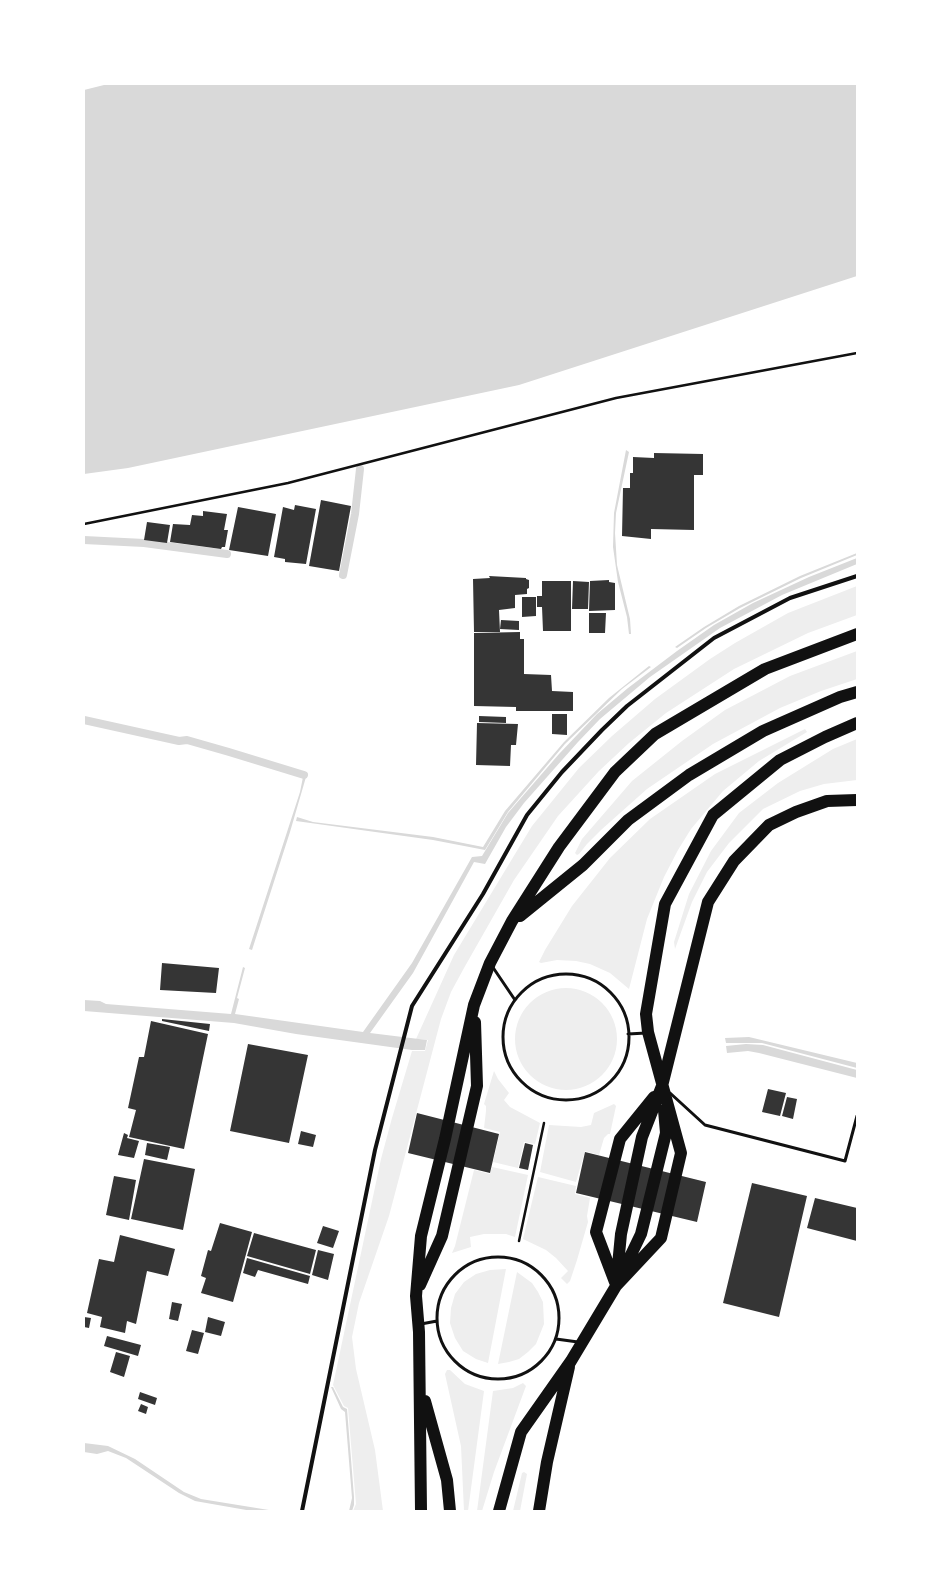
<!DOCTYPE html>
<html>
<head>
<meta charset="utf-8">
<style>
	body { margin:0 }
	#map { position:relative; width:941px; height:1595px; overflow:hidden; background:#fff; font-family:Rubik,sans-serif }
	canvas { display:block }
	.frame { position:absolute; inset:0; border:85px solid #fff; pointer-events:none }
</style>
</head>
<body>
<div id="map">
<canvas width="941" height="1595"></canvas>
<div class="frame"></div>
</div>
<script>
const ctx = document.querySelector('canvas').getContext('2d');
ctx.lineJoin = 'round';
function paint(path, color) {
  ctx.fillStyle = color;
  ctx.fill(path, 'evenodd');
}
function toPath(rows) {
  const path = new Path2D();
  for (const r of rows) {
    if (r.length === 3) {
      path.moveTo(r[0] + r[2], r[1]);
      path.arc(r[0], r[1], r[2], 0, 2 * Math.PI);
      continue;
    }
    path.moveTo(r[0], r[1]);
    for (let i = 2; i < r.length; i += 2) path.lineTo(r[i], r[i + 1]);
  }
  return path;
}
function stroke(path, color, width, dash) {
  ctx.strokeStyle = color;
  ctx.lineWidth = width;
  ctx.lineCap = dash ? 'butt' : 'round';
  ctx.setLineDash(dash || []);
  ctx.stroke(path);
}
paint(toPath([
	[857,586,857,615,808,633,734,669,666,713,629,743,599,771,558,816,514,880,464,968,451,992,441,1019,389,1216,359,1303,352,1337,356,1369,375,1450,383,1511,353,1511,356,1504,348,1408,344,1406,333,1385,381,1159,392,1118,412,1051,425,1051,428,1040,416,1039,454,955,532,826,579,768,612,736,655,699,710,659,735,643,788,613],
	[857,651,857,679,821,691,780,708,713,744,647,789,601,830,587,844,579,854,577,855,575,853,582,839,632,781,682,741,725,710,790,676],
	[805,729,807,732,759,761,723,791,691,829,678,850,664,877,647,919,629,989,610,973,590,964,576,961,557,960,541,963,539,962,545,950,572,906,610,858,650,819,715,774],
	[857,739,857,780,824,784,800,791,763,809,729,843,707,872,692,902,675,949,674,942,689,894,711,851,739,813,778,783,833,749],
	[566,1039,51],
	[494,1071,498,1079,509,1093,504,1100,510,1107,540,1123,535,1144,524,1142,518,1168,493,1162,500,1132,484,1128,486,1111,486,1106,484,1104],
	[614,1104,616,1106,610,1134,608,1134,604,1138,599,1155,585,1151,576,1182,540,1172,549,1125,581,1127,591,1125,594,1113],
	[492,1167,528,1175,515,1237,506,1234,484,1234,470,1237,471,1247,452,1253,455,1246,474,1170,490,1174],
	[538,1177,576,1186,575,1194,590,1198,587,1216,588,1222,577,1260,570,1281,567,1284,561,1278,568,1271,556,1258,546,1250,523,1239],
	[506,1269,488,1363,476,1359,463,1351,455,1338,450,1323,451,1308,455,1294,464,1282,476,1274,490,1270],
	[517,1272,532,1283,538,1292,543,1302,544,1324,536,1344,528,1352,519,1359,509,1362,498,1364],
	[447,1370,450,1370,465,1384,484,1391,468,1511,464,1511,461,1446,445,1374],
	[523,1383,526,1386,494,1472,482,1511,477,1511,493,1391,513,1388],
	[524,1472,527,1474,520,1511,513,1511,522,1473]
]), '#eee');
paint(toPath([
	[108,84,857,84,857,276,519,385,128,468,84,474,84,90],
	[626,450,629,452,616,513,615,533,617,565,630,619,631,634,629,634,627,617,618,582,613,547,614,513],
	[857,553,857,555,801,578,740,608,706,628,677,648,675,647,704,627,739,606,800,576],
	[857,558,857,564,782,595,720,628,650,677,600,719,578,742,524,803,506,827,485,864,474,862,413,973,370,1033,427,1040,425,1050,412,1050,296,1034,234,1023,84,1011,84,1000,100,1001,106,1004,231,1014,243,967,245,968,237,998,239,999,235,1014,363,1032,412,963,472,857,482,856,508,813,559,754,597,714,628,688,677,651,714,625,753,603,809,577],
	[649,666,651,667,622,689,565,744,508,812,485,850,433,840,296,821,297,817,313,822,433,837,483,847,505,811,564,742,609,698],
	[303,777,306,777,290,832,252,950,249,949,300,792],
	[749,1037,857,1063,857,1068,762,1043,726,1043,725,1038],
	[746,1044,763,1045,857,1070,857,1078,759,1053,748,1051,727,1053,726,1046],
	[331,1387,333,1387,343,1407,347,1409,354,1497,354,1505,352,1511,349,1511,352,1498,345,1412,341,1409],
	[84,1443,108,1446,135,1459,184,1492,201,1499,275,1511,252,1511,195,1501,179,1493,126,1458,108,1451,97,1454,84,1452]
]), '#d9d9d9');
stroke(toPath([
	[84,540,144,543,227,554],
	[343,575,355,514,360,469],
	[84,720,179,741,187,740,229,752,304,775]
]), '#d9d9d9', 8);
paint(toPath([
	[654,453,703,454,703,475,694,475,694,530,651,529,651,539,622,536,623,488,630,488,630,473,633,473,633,457,654,458],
	[321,500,351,506,339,571,309,566],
	[295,505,316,509,306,564,285,562,285,559,274,557,283,507,294,510],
	[238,507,276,514,268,556,229,550],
	[203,511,227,514,224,530,228,530,225,547,222,547,221,549,170,542,173,524,190,525,192,515,203,516],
	[147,522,170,525,167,543,144,540],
	[489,576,526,578,526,579,529,580,529,588,527,589,527,594,515,595,515,608,499,610,500,632,474,632,473,579,490,578],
	[609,580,609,582,615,583,615,610,589,611,590,581],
	[542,581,571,581,571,631,543,631,542,607,537,607,537,596,542,596],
	[573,581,589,582,588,609,572,609],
	[522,597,536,597,536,616,522,617],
	[589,613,606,613,605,633,589,633],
	[501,620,519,621,519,630,500,629],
	[520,632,520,639,524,639,524,674,551,675,552,691,573,692,573,711,516,711,516,707,474,706,474,633],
	[552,714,567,714,567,735,552,734],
	[479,716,506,717,506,723,479,722],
	[477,723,518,724,516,745,511,745,510,766,476,765],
	[162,963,219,968,216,993,160,990],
	[162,1019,210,1024,209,1031,162,1021],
	[151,1021,208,1034,184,1149,129,1137,136,1110,128,1108,139,1057,144,1057],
	[248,1044,308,1055,289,1143,230,1131],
	[768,1089,786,1093,780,1116,762,1112],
	[787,1097,797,1099,793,1119,782,1116],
	[417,1113,499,1134,490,1173,408,1153],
	[301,1131,316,1135,313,1147,298,1144],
	[124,1133,128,1135,127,1138,139,1141,134,1158,118,1155],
	[147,1143,170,1147,167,1160,145,1155],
	[525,1143,533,1145,528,1170,519,1168],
	[585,1152,706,1182,697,1222,576,1193],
	[144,1159,195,1169,183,1230,131,1219],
	[114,1176,136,1180,129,1220,106,1215],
	[752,1183,807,1196,779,1317,723,1303],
	[815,1198,857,1208,857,1241,807,1228],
	[220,1223,252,1232,233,1302,201,1293,206,1278,201,1276,208,1250,211,1251],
	[323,1226,339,1231,333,1248,317,1243],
	[254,1233,316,1250,310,1274,247,1256],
	[120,1235,175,1249,168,1276,147,1271,136,1324,127,1321,125,1333,100,1327,102,1317,87,1313,99,1259,114,1262],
	[318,1250,334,1254,328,1280,312,1275],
	[247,1258,310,1276,308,1284,258,1270,255,1277,243,1273],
	[172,1302,182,1304,178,1321,169,1319],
	[84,1317,91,1318,89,1328,84,1327],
	[208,1317,225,1322,221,1336,205,1332],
	[192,1330,204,1333,198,1354,186,1351],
	[107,1336,141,1345,138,1356,104,1346],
	[116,1352,130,1356,124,1377,110,1372],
	[140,1392,157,1398,155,1405,138,1399],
	[141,1404,148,1407,146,1414,138,1411]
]), '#353535');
stroke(toPath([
	[84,524,288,483,616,398,857,353],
	[519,1241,544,1123]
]), '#111', 2.5);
stroke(toPath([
	[492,966,515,1000,516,999],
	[566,1037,63],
	[628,1034,646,1033],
	[670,1093,705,1125,845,1161,857,1116],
	[498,1318,61],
	[421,1324,437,1321],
	[556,1339,578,1342]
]), '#111', 3);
stroke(toPath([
	[302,1511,375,1150,412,1006,483,894,527,815,562,772,602,730,627,706,714,638,790,598,857,576]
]), '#111', 4);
stroke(toPath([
	[520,916,583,865,628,820,689,775,763,731,840,697,857,692],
	[615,1282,596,1232,620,1139,654,1097],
	[420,1285,442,1236,477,1086,475,1022],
	[616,1286,661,1238,681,1153,648,1032,646,1014,665,904,713,815,780,760,825,737,857,723],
	[616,1286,621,1234,642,1137,662,1086,708,902,734,861,769,825,796,812,827,801,857,800],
	[425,1401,447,1480,450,1511],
	[421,1511,419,1332,416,1296,421,1236,445,1139,474,1005,490,963,512,921,559,847,615,772,655,734,765,669,857,634],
	[499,1511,521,1432,571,1361,616,1286,641,1234,666,1133,664,1110],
	[539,1511,547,1462,569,1367]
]), '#111', 12);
</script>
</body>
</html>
